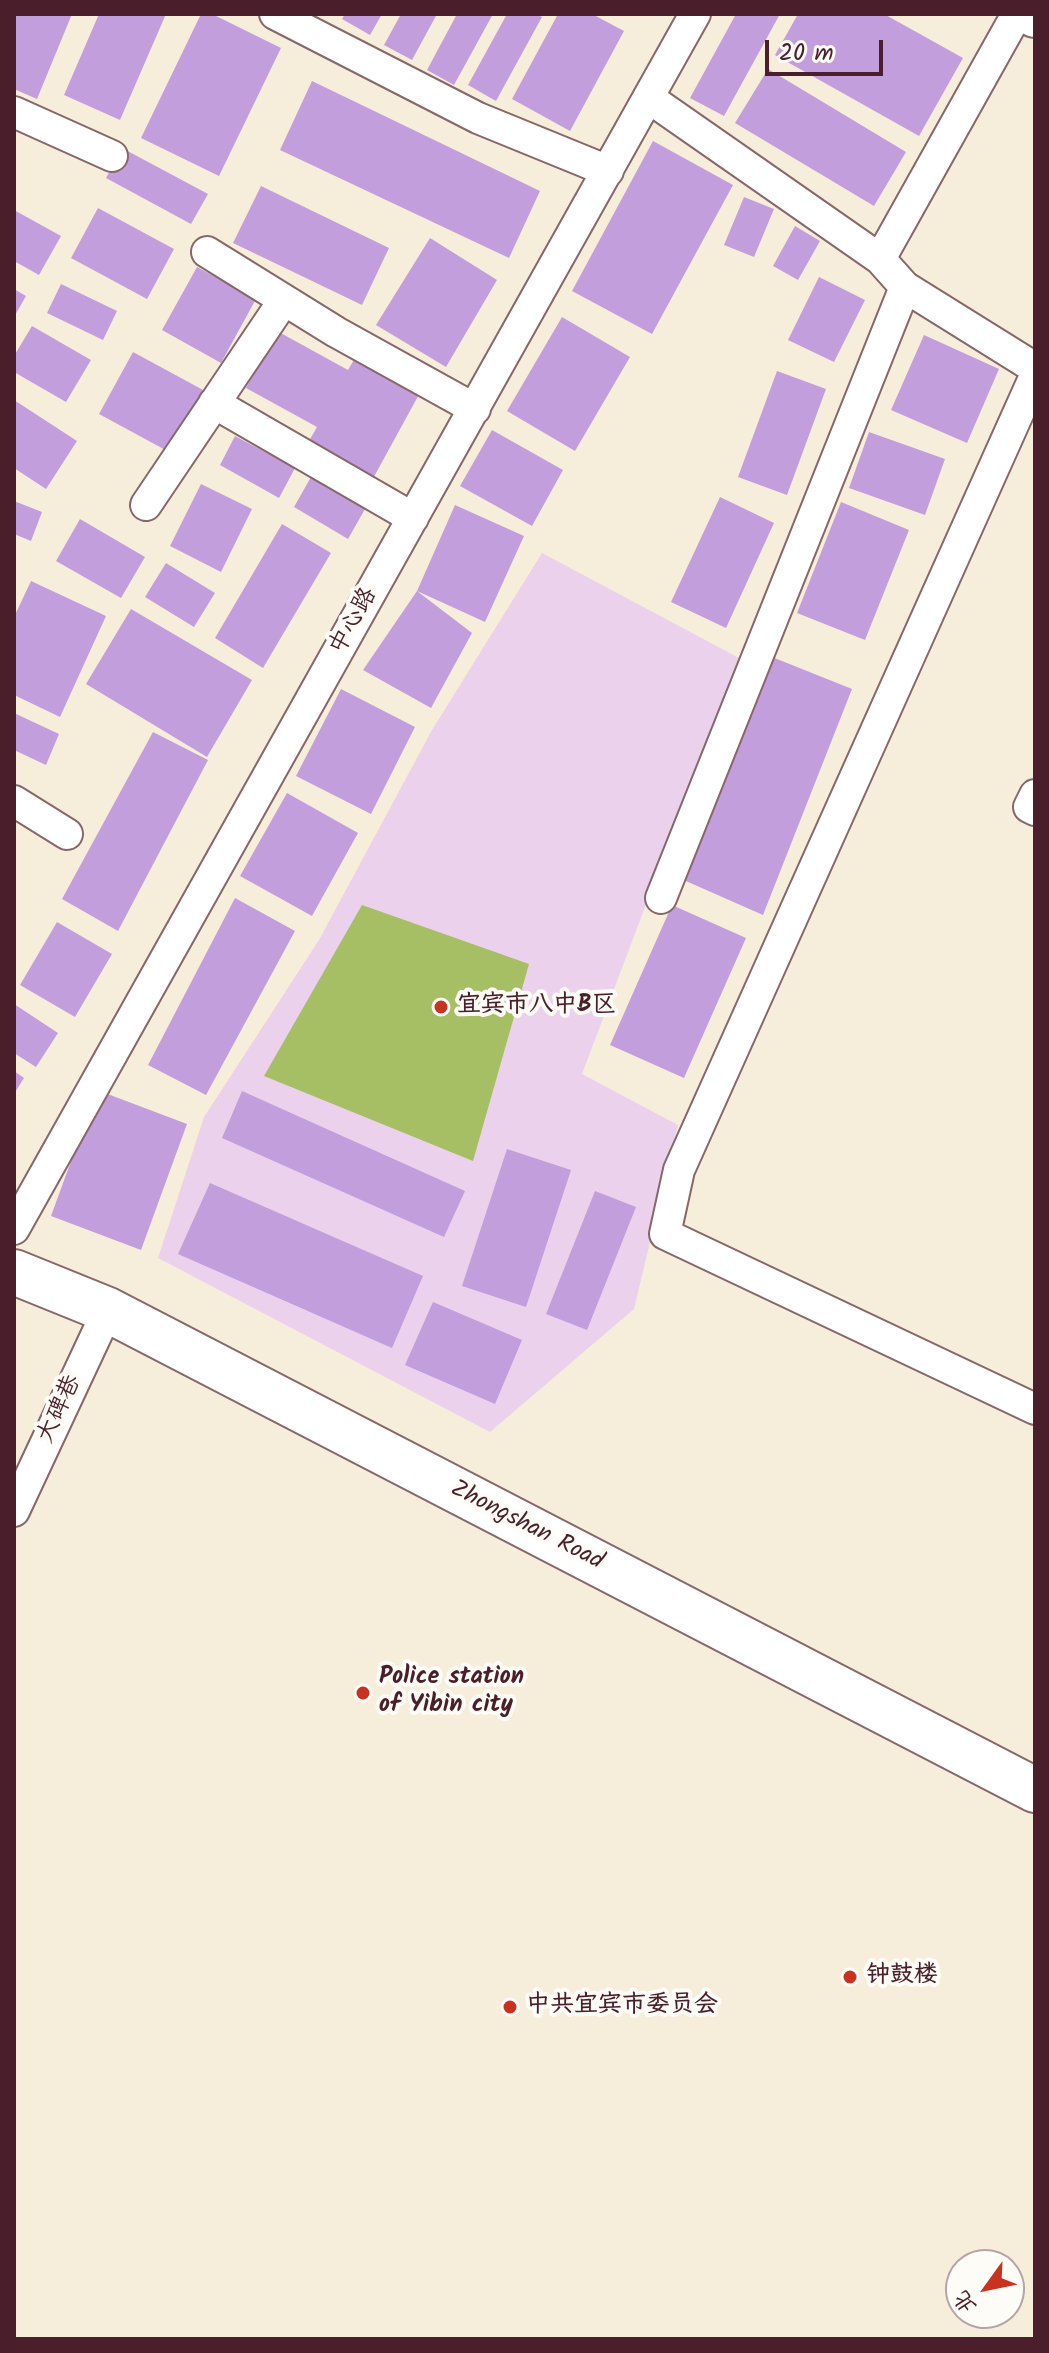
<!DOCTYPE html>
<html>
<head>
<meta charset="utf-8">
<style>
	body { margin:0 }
	#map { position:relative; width:1049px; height:2353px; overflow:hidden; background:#f7eddb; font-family:Kalam,"LXGW WenKai TC",sans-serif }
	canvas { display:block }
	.frame { position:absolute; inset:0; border:16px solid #4a1f2b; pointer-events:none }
	.north { position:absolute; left:945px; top:2249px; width:80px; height:80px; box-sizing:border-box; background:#fdfcf7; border:2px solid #b5a4a5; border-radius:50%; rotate:237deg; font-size:22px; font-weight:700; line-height:32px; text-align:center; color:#4a1f2b }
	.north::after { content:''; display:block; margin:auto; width:28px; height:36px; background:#c8321e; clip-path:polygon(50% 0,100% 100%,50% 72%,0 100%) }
	.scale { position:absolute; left:765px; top:40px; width:118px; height:36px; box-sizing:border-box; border:4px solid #4a1f2b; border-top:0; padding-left:10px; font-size:24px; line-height:28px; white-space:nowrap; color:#4a1f2b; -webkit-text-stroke:6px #fdfcf7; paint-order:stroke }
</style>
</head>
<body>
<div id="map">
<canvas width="1049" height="2353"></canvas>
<div class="frame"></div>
<div class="north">北</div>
<div class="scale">20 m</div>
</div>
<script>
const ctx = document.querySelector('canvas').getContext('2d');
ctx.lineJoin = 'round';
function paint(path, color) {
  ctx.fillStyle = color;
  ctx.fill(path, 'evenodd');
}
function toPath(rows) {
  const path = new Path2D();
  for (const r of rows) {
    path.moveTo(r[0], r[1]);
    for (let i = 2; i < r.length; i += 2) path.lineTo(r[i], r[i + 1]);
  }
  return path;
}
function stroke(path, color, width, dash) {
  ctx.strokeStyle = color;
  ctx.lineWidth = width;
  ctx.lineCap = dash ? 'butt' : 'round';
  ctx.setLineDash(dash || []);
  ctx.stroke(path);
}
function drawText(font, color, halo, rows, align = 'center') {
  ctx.font = font + ' Kalam,"LXGW WenKai TC",sans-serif';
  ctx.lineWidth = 8;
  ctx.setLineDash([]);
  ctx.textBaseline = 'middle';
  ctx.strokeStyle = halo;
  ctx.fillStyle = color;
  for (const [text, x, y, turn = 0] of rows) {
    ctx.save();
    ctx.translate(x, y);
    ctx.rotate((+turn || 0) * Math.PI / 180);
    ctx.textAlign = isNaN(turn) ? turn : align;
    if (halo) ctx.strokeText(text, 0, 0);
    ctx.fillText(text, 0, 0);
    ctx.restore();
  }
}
paint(toPath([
	[542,553,739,658,582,1074,678,1125,634,1309,490,1432,158,1258,204,1117,319,940,432,730]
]), '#ebd1eb');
paint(toPath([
	[362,905,529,964,473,1161,264,1076]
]), '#a6be64');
paint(toPath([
	[14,14,72,14,37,99,14,89],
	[99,14,166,14,120,120,64,95],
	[201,14,212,14,281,48,219,176,141,138],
	[345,14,382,14,370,35,342,19],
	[401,14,437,14,412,60,384,45],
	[457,14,493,14,454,85,427,70],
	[507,14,536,14,542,17,496,101,468,85],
	[558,14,592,14,624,31,570,131,512,99],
	[736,14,780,14,724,116,690,98],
	[798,14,884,14,963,58,919,136,775,55],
	[768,69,906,152,874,206,735,123],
	[312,81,540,191,509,258,280,150],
	[653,141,733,185,652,334,572,291],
	[122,148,208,194,191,224,106,178],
	[261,186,389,248,362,305,233,243],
	[744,197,774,209,754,257,724,245],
	[98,208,174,249,147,299,71,258],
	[14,210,61,236,39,275,14,261],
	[795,226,820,241,798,280,773,266],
	[430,238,497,280,446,367,376,325],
	[197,267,256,299,221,363,162,330],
	[819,277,865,300,834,362,788,340],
	[61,284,117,311,103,340,47,313],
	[14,289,26,296,14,317],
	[562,317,630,357,575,451,507,411],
	[32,326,91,360,66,402,14,372,14,356],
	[277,331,348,370,358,353,422,389,370,484,305,448,317,427,246,388],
	[924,335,999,369,967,443,891,410],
	[133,352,205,391,171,453,99,414],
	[777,371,826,389,787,495,738,477],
	[14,400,77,441,46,489,14,468],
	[492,430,563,470,532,526,460,486],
	[869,432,945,459,925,515,849,488],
	[235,436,295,468,279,498,220,465],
	[311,477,365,509,348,539,294,507],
	[201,484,252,509,221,572,170,546],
	[720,497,774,523,726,628,671,602],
	[14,501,42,512,31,541,14,534],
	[841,502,909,530,865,640,797,613],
	[455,505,524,536,485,622,417,591,472,633,431,708,363,670,417,591],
	[80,519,145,557,121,598,56,561],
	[282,524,331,553,263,668,215,638],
	[166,563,215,593,194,627,145,597],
	[31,581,106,616,60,717,14,695,14,617],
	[131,609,252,680,207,757,86,684],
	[772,657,852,689,763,915,679,878],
	[341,689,415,727,371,814,296,776],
	[14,713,59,734,46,765,14,750],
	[153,732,208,760,118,931,62,899],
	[287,793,358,833,312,916,240,876],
	[235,898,295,931,206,1095,148,1065],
	[672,905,746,938,684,1078,610,1045],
	[57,922,112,954,75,1017,20,985],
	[14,1004,58,1033,36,1067,14,1053],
	[14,1071,24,1078,14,1094],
	[97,1090,187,1124,141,1250,51,1216],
	[242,1091,465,1191,444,1237,222,1138],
	[507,1149,571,1170,526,1307,462,1286],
	[210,1183,423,1276,392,1348,178,1254],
	[595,1191,636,1207,587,1330,546,1314],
	[433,1302,522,1340,495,1404,405,1365]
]), '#c39edd');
const minor = toPath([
	[275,14,478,118,608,171],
	[649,98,880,259,905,287,1035,368],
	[14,112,112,156],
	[207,252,336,332,475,409],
	[880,259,1017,14],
	[1035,376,679,1170,665,1234,1035,1409],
	[214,403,413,518],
	[146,505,284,300],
	[1035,795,1029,807,1035,810],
	[14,801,67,834],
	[661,898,905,287],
	[14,1229,695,14],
	[14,1511,108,1310]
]);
const secondary = toPath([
	[1034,14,1035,15]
]);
const primary = toPath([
	[14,1272,108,1310,1035,1790]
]);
stroke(minor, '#876769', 34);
stroke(secondary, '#876769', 48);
stroke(primary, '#876769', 48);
stroke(minor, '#fff', 30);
stroke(secondary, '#fff', 44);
stroke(primary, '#fff', 44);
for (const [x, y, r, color] of [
	[441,1007,8,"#c8321e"],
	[363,1693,8,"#c8321e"],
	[850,1977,8,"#c8321e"],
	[510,2007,8,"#c8321e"]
]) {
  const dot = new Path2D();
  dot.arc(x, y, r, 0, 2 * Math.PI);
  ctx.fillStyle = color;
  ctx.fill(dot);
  stroke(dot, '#fdfcf7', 3);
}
drawText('24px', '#4a1f2b', '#fdfcf7', [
	["中心路",355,622,-61],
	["大碑巷",61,1410,-65],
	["Zhongshan Road",526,1527,27]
]);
drawText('bold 24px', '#4a1f2b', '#fdfcf7', [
	["宜宾市八中B区",457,1007],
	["Police station",379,1679],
	["of Yibin city",379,1707],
	["钟鼓楼",866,1977],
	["中共宜宾市委员会",526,2007]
], 'left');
</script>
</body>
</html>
